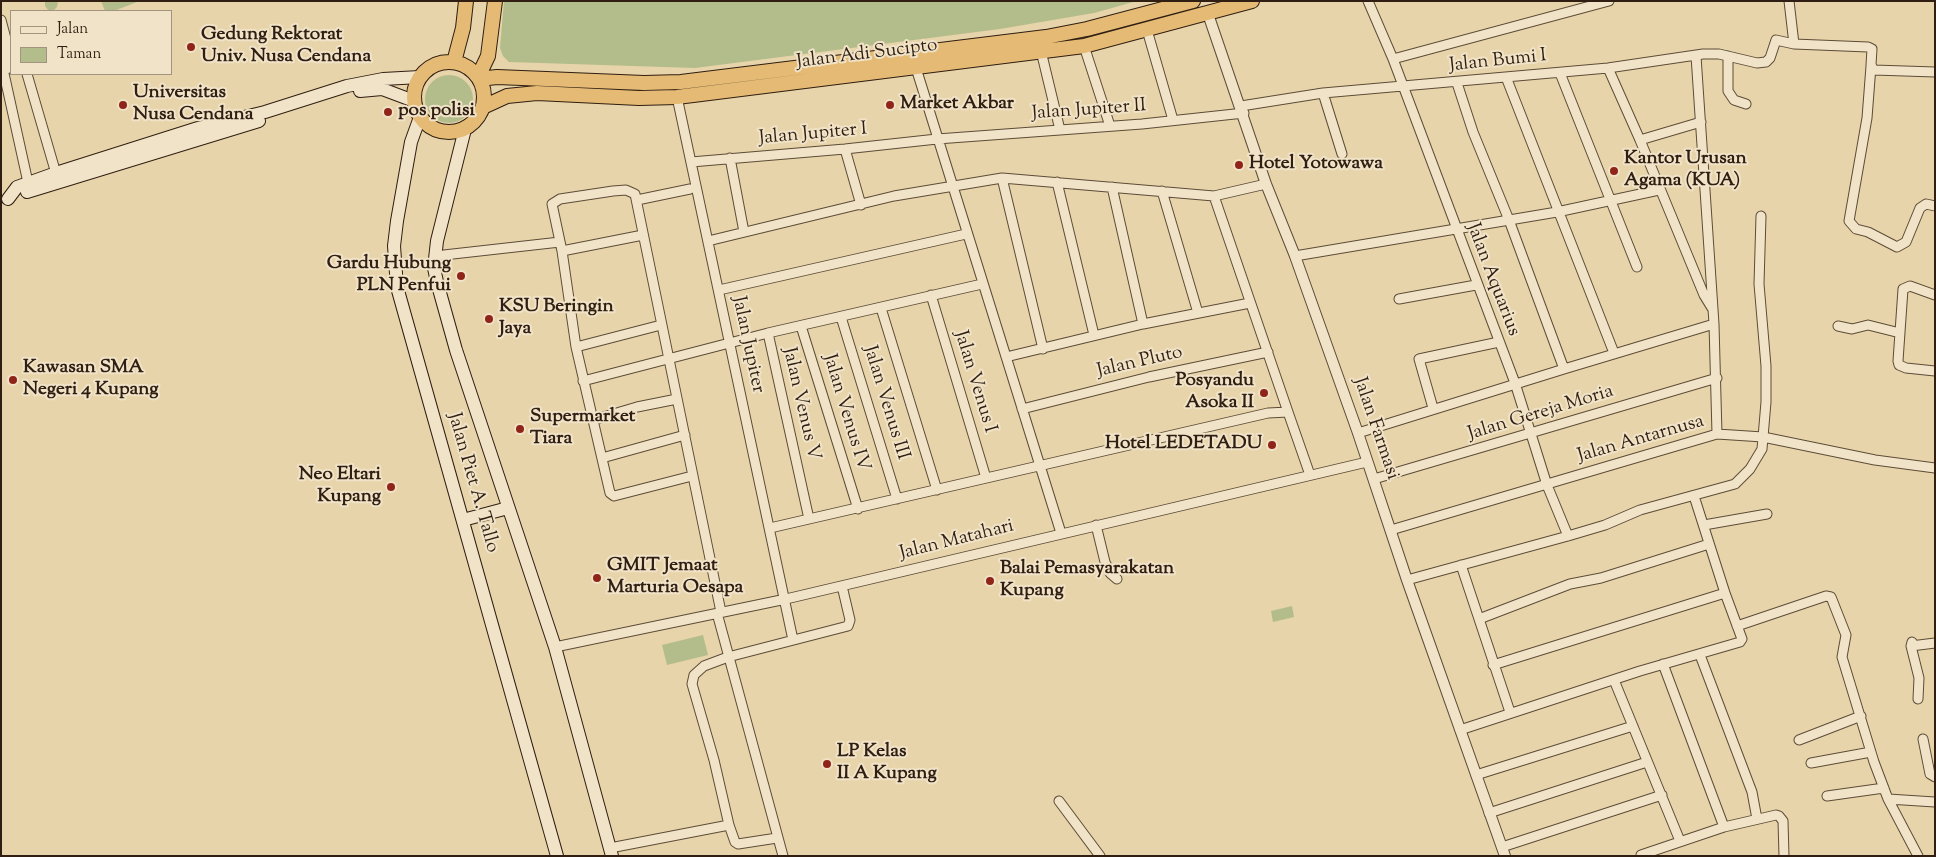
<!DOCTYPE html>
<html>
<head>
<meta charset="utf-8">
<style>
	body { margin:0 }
	#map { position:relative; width:1936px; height:857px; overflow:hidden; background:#e8d4aa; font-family:"Sorts Mill Goudy",serif }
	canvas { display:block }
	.frame { position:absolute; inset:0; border:2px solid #2f1e11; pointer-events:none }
	.legend { position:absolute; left:10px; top:10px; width:162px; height:65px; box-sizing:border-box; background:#f0e3c8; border:1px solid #a3947f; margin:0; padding:6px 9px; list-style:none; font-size:15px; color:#2f1e11 }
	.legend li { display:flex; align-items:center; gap:10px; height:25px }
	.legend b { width:25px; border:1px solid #a3947f }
</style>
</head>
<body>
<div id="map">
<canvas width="1936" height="857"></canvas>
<div class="frame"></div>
<ul class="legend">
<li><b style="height:6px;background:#f0e3c8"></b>Jalan</li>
<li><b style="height:14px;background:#b3bd8b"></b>Taman</li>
</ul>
</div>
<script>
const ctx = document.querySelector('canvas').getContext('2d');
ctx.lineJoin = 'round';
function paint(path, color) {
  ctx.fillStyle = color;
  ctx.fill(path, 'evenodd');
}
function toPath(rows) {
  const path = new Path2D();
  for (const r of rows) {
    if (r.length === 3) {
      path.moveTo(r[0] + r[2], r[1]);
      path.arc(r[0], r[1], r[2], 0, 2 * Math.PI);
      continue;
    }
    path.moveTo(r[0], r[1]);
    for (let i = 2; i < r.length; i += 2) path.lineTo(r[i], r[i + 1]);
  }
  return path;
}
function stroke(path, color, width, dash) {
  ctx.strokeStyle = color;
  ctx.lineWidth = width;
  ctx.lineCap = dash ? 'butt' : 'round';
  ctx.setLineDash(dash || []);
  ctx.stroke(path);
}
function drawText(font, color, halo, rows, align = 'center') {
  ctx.font = font + ' "Sorts Mill Goudy",serif';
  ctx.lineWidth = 4;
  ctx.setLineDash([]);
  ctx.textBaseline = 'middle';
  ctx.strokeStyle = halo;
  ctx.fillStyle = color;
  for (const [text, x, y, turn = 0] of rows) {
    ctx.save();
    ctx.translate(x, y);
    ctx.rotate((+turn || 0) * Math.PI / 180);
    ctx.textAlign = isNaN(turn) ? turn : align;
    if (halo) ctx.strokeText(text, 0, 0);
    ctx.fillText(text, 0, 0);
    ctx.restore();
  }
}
paint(toPath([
	[45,1,58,1,57,7,53,11,48,10,45,6],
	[101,1,136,1,137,2,114,11,105,11],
	[504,1,1137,1,1094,13,1000,29,695,68,509,62,503,56,500,48],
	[449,99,24],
	[1292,606,1294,617,1273,622,1271,611],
	[703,635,708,655,667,665,662,645]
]), '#b3bd8b');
const minor = toPath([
	[1368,1,1393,59,1515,383,1547,485,1568,536],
	[1789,1,1794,44],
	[1,20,6,39,7,69],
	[1147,30,1173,120],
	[1084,46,1110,126],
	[1041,51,1060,130],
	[1696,56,1714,324,1717,434],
	[1728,56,1728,91,1734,100,1746,104],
	[1393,59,1609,1],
	[1,60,29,187],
	[1871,66,1867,118,1849,221,1856,229,1868,232,1897,247,1906,242,1920,208,1926,204,1935,206],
	[916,68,1061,533],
	[1608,68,1640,140,1704,295,1712,308],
	[1560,73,1637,267],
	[27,74,57,177],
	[1506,77,1614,353],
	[1457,83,1473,132,1509,220,1564,369,1714,324],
	[1323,93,1342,154],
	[677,97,793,640],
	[1241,106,1323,93,1608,68,1703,54,1719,54,1757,63,1766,62,1770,58,1776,40,1794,44,1868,47,1872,49,1871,65,1874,70,1935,72],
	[1640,140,1701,122],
	[845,149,861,205],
	[730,158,744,232],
	[691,162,845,149,937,139,1142,124,1244,113],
	[1002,178,1043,349],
	[1057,182,1094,335],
	[1112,187,1143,324],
	[1162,191,1198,313],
	[1214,196,1266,184],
	[637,200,690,189],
	[643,235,562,251,552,204,560,199,613,191,626,190,635,194,721,612],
	[708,241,894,196,1002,178,1214,196,1288,412],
	[562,251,576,347,610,493,614,496,692,476],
	[435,256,560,242],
	[1295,256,1557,212,1659,190],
	[719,290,966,234],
	[931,295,986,478],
	[1935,295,1910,286,1903,289,1898,361,1899,365,1906,368,1935,371],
	[1399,299,1476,285],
	[881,308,937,490],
	[841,317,897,499],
	[801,326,858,509],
	[1838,326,1852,329,1868,325,1900,333],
	[768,333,982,284],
	[576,347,661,325],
	[1006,357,1143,324,1250,303],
	[583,381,768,333,809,519],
	[1433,408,1419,359,1499,342],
	[1022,409,1149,377,1268,352],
	[593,420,637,407,677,399],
	[1358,433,1564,369],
	[602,458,685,435],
	[1374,479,1717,378],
	[1096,525,1105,562,1110,573,1117,579],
	[1704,525,1767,514],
	[770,528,1268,413,1288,412,1310,475],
	[1391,530,1717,434,1763,437,1875,460,1935,468],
	[1461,565,1510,712],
	[1407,580,1568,536,1605,525,1640,510,1735,484,1750,469,1762,449,1766,402,1766,366,1759,284,1761,216],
	[717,613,783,856],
	[1479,619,1570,584,1601,578,1709,544],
	[1737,626,1826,596,1831,597,1846,635,1842,657,1874,762,1888,799,1918,856],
	[1912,642,1911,646,1935,643],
	[1911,646,1919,678,1918,699],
	[555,647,786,599,1367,462],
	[1700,655,1752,792,1757,819],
	[1663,664,1724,827],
	[1493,665,1725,593,1694,496],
	[1614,680,1680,841],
	[1460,730,1640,671,1740,642,1742,639,1725,593],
	[1923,739,1930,774,1935,777],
	[1799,740,1861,716],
	[1811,763,1871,752],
	[1476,775,1633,726],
	[1827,796,1884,788],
	[1888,799,1935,802],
	[1059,801,1100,856],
	[1489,813,1647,762],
	[777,838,738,844,735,842,729,825,714,760,692,684,694,675,704,666,728,657,848,626,850,620,842,586],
	[1502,847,1662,795],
	[610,848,729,825],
	[1641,855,1724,827,1776,815,1779,816,1783,821,1784,856]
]);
const tertiary = toPath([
	[1208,14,1266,184,1295,256,1358,433,1407,580,1505,856]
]);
const secondary = toPath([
	[360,91,382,89,414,101],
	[420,117,411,142,397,221,394,246,397,287,557,856],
	[465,129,437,241,434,268,437,282,456,350,555,647,612,856],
	[27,192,259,121],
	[8,199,17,187,56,173,198,128,265,112,347,86,383,79,420,77],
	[463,520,508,508]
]);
const trunk = toPath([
	[449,97,35],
	[454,62,463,28,466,1],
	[478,77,488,56,495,1],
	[479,79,497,77,644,83,681,82,1046,37,1087,29,1193,1],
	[483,107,507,96,537,93,639,98,677,97,1084,46,1252,1]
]);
stroke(minor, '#5d4c37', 11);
stroke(tertiary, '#5d4c37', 12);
stroke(secondary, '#2f1e11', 14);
stroke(trunk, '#2f1e11', 16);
stroke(minor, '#f0e3c8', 9);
stroke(tertiary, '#f0e3c8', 10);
stroke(secondary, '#f0e3c8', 12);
stroke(trunk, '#e4ba75', 14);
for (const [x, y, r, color] of [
	[191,47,5,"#8f2418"],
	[123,105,5,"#8f2418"],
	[890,105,5,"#8f2418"],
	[388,112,5,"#8f2418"],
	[1239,165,5,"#8f2418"],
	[1614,171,5,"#8f2418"],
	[461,276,5,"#8f2418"],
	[489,319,5,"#8f2418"],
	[13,380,5,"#8f2418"],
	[1264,393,5,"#8f2418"],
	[520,429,5,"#8f2418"],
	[1272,445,5,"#8f2418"],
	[391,487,5,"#8f2418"],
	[597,578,5,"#8f2418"],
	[990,581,5,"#8f2418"],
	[827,764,5,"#8f2418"]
]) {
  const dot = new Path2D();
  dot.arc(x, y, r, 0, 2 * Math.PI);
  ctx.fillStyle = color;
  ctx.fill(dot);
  stroke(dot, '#f0e3c8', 2);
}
drawText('bold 19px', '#2f1e11', '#f0e3c8', [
	["Gedung Rektorat",201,36],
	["Univ. Nusa Cendana",201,58],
	["Universitas",133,94],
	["Nusa Cendana",133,116],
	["Market Akbar",900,105],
	["pos polisi",398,112],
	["Kantor Urusan",1624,160],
	["Agama (KUA)",1624,182],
	["Hotel Yotowawa",1249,165],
	["Gardu Hubung",451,265,"right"],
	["PLN Penfui",451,287,"right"],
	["KSU Beringin",499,308],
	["Jaya",499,330],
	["Kawasan SMA",23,369],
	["Negeri 4 Kupang",23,391],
	["Posyandu",1254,382,"right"],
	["Asoka II",1254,404,"right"],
	["Supermarket",530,418],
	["Tiara",530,440],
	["Hotel LEDETADU",1262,445,"right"],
	["Neo Eltari",381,476,"right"],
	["Kupang",381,498,"right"],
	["GMIT Jemaat",607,567],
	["Marturia Oesapa",607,589],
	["Balai Pemasyarakatan",1000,570],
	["Kupang",1000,592],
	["LP Kelas",837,753],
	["II A Kupang",837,775]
], 'left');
drawText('19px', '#2f1e11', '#f0e3c8', [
	["Jalan Adi Sucipto",867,55,-7],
	["Jalan Bumi I",1498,62,-6],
	["Jalan Jupiter II",1089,111,-4],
	["Jalan Jupiter I",813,135,-5],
	["Jalan Aquarius",1492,280,69],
	["Jalan Jupiter",747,345,78],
	["Jalan Pluto",1140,363,-13],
	["Jalan Venus I",974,382,73],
	["Jalan Venus III",885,403,73],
	["Jalan Venus V",800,404,77],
	["Jalan Venus IV",845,413,73],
	["Jalan Gereja Moria",1541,414,-17],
	["Jalan Farmasi",1375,429,71],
	["Jalan Antarnusa",1641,440,-16],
	["Jalan Piet A. Tallo",472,483,74],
	["Jalan Matahari",957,541,-14]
]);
</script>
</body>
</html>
